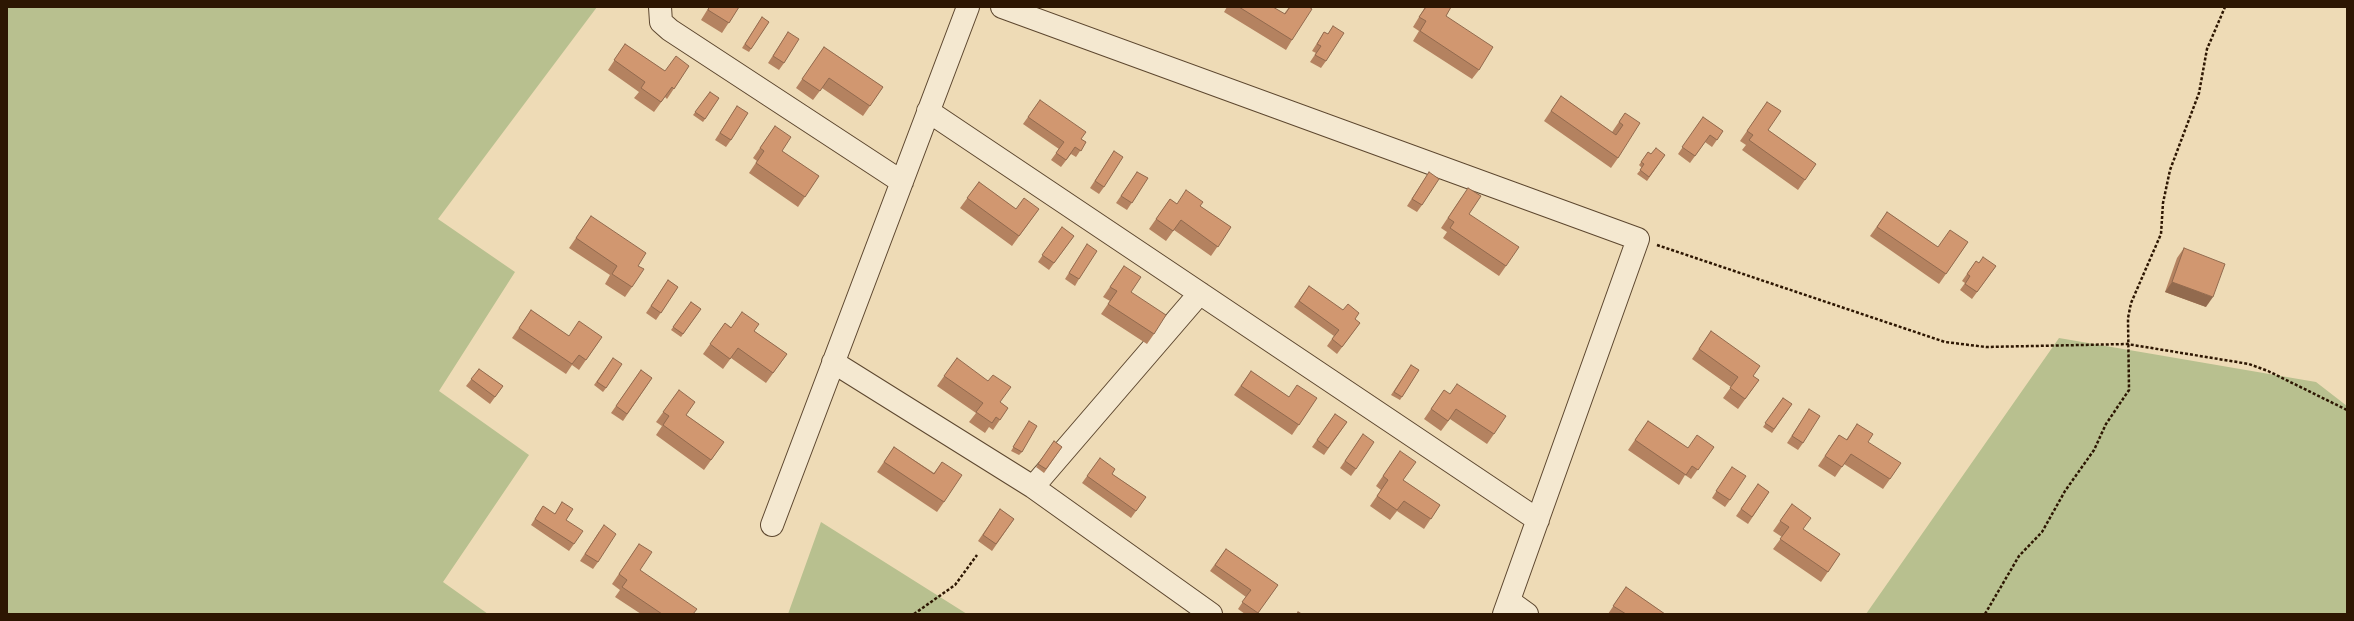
<!DOCTYPE html>
<html>
<head>
<meta charset="utf-8">
<style>
	body { margin:0 }
	#map { position:relative; width:2354px; height:621px; overflow:hidden; background:#eedbb6; font-family:"Gentium Book Plus",serif }
	canvas { display:block }
	.frame { position:absolute; inset:0; border:8px solid #2d1602; pointer-events:none }
</style>
</head>
<body>
<div id="map">
<canvas width="2354" height="621"></canvas>
<div class="frame"></div>
</div>
<script>
const ctx = document.querySelector('canvas').getContext('2d');
ctx.lineJoin = 'round';
function paint(path, color) {
  ctx.fillStyle = color;
  ctx.fill(path, 'evenodd');
}
function toPath(rows) {
  const path = new Path2D();
  for (const r of rows) {
    path.moveTo(r[0], r[1]);
    for (let i = 2; i < r.length; i += 2) path.lineTo(r[i], r[i + 1]);
  }
  return path;
}
function stroke(path, color, width, dash) {
  ctx.strokeStyle = color;
  ctx.lineWidth = width;
  ctx.lineCap = dash ? 'butt' : 'round';
  ctx.setLineDash(dash || []);
  ctx.stroke(path);
}
paint(toPath([
	[7,7,597,7,438,219,515,272,439,391,529,455,443,582,488,614,7,614],
	[2059,338,2316,382,2347,406,2347,614,1866,614],
	[821,522,967,614,788,614]
]), '#b8c08f');
const minor = toPath([
	[660,7,661,22,670,30,902,182],
	[1002,7,1638,239,1504,614],
	[928,111,1538,520],
	[833,362,1033,487,1211,614],
	[1033,487,1200,293],
	[772,525,968,7],
	[1509,601,1527,614]
]);
stroke(minor, '#5d472f', 24);
stroke(toPath([
	[1657,245,1945,342,1986,347,2127,344,2249,364,2268,371,2347,410],
	[914,614,955,585,977,555],
	[1985,614,2019,556,2042,532,2065,491,2094,450,2106,424,2129,390,2128,318,2131,303,2161,234,2163,203,2170,170,2199,93,2207,49,2225,7]
]), '#2d1602', 2.5, [3, 2]);
stroke(minor, '#f4e8d0', 22);
paint(toPath([
	[709,7,739,7,722,33,701,20],
	[1227,7,1273,7,1284,14,1289,7,1309,7,1292,40,1286,50,1224,12],
	[1425,7,1451,7,1446,16,1479,70,1472,79,1413,41,1419,31,1413,27],
	[762,17,769,22,749,52,742,48],
	[1333,26,1326,61,1321,68,1310,62,1316,53,1312,51,1324,32,1328,34],
	[788,32,784,63,779,70,768,63],
	[625,44,665,71,689,66,667,99,665,97,654,112,634,98,639,92,608,70],
	[824,47,883,87,863,116,822,88,813,100,796,88],
	[710,92,719,98,703,122,693,115],
	[1561,96,1612,132,1625,113,1618,158,1611,168,1544,121],
	[1040,100,1081,139,1086,142,1076,157,1071,154,1061,167,1051,160,1059,149,1023,124],
	[1767,102,1768,130,1816,164,1798,190,1742,150,1746,145,1740,141],
	[737,106,731,140,726,147,715,140],
	[1703,117,1723,131,1712,147,1705,142,1690,163,1678,154],
	[775,126,782,151,819,176,798,207,749,173,757,161,753,158],
	[1114,151,1104,187,1099,194,1090,188],
	[1648,152,1651,154,1665,155,1647,181,1637,174,1642,168,1639,165],
	[1137,172,1148,178,1127,210,1116,203],
	[1429,172,1422,205,1417,212,1407,206],
	[979,182,1016,209,1039,209,1012,246,960,208],
	[1461,198,1469,214,1506,266,1499,276,1443,238,1447,232,1441,228],
	[1170,199,1177,204,1200,206,1231,227,1211,256,1174,230,1166,241,1149,229],
	[1887,212,1938,247,1968,242,1939,284,1870,236],
	[591,216,638,266,632,287,625,297,605,284,610,275,569,248],
	[1062,227,1074,236,1049,270,1038,262],
	[1087,244,1079,279,1075,286,1065,279],
	[2184,248,2206,307,2165,292,2177,258],
	[1976,261,1979,263,1996,266,1972,299,1960,290,1965,283,1962,281],
	[1124,266,1131,292,1154,334,1147,344,1101,314,1110,301,1103,297],
	[668,280,678,287,656,320,646,313],
	[1309,286,1360,323,1337,354,1327,346,1334,336,1294,307],
	[691,302,701,309,681,337,671,330],
	[531,310,569,336,602,337,579,370,572,365,566,374,512,338],
	[725,323,731,327,754,331,787,354,766,383,731,358,723,369,703,354],
	[1711,331,1753,376,1759,380,1738,409,1723,398,1731,387,1692,359],
	[613,358,606,388,603,392,594,385],
	[957,358,1000,402,1008,408,993,430,989,427,985,433,969,422,976,413,937,386],
	[1411,365,1419,370,1400,400,1391,395],
	[479,369,503,386,490,404,466,386],
	[641,370,652,378,623,421,611,413],
	[1251,371,1289,397,1317,398,1292,435,1234,395],
	[679,390,686,415,724,442,704,470,656,435,662,426,656,422],
	[1444,390,1494,434,1487,444,1450,419,1441,431,1424,419],
	[1783,398,1792,404,1772,433,1763,427],
	[1809,409,1803,443,1798,450,1787,443],
	[1335,414,1347,422,1324,455,1312,447],
	[1648,421,1688,448,1714,447,1691,479,1685,475,1679,485,1628,450],
	[1857,424,1868,442,1890,479,1883,489,1844,464,1835,477,1818,466,1839,435,1846,440],
	[1027,425,1022,452,1019,455,1011,451],
	[1363,434,1356,469,1351,476,1340,468],
	[1054,441,1062,447,1044,473,1036,467],
	[894,447,934,473,942,462,944,502,937,512,877,472],
	[1400,451,1403,480,1440,505,1424,529,1397,511,1390,520,1370,506,1381,490,1376,486],
	[1100,458,1112,474,1146,497,1131,518,1082,483],
	[1727,474,1730,500,1725,507,1712,498],
	[1758,484,1769,492,1748,524,1736,516],
	[562,502,566,520,574,544,569,551,531,525,543,506,555,514],
	[1792,504,1803,529,1840,554,1821,582,1773,549,1782,537,1773,531],
	[1000,509,1014,519,992,551,978,541],
	[599,532,598,562,593,569,580,561],
	[639,544,640,570,693,614,641,614,615,597,620,590,612,584],
	[1226,549,1278,585,1257,614,1245,614,1238,609,1246,597,1210,571],
	[1626,587,1665,614,1608,614]
]), '#b48260');
paint(toPath([
	[2172,282,2213,297,2206,307,2165,292]
]), '#926a4e');
const building = toPath([
	[709,7,739,7,729,23,708,10,709,7],
	[1239,7,1273,7,1285,14,1290,7,1309,7,1312,9,1292,40,1239,7],
	[1426,7,1451,7,1446,16,1493,47,1479,70,1420,31,1426,21,1419,17,1426,7],
	[762,17,769,22,751,49,745,44,762,17],
	[1333,26,1344,33,1326,61,1315,55,1321,46,1317,44,1324,32,1328,34,1333,26],
	[788,32,799,39,784,63,773,56,788,32],
	[625,44,665,71,676,56,689,66,674,89,672,87,661,102,641,88,645,82,614,60,625,44],
	[824,47,883,87,870,106,829,78,820,91,802,79,824,47],
	[710,92,719,98,705,119,695,112,710,92],
	[1561,96,1616,135,1623,125,1619,122,1625,113,1640,123,1618,158,1551,111,1561,96],
	[1040,100,1086,132,1081,139,1086,142,1081,151,1075,147,1066,160,1056,153,1064,142,1028,117,1040,100],
	[1767,102,1781,111,1768,130,1816,164,1805,180,1749,140,1753,135,1747,131,1767,102],
	[737,106,748,113,731,140,720,133,737,106],
	[1703,117,1723,131,1717,140,1710,135,1695,156,1682,147,1703,117],
	[775,126,791,137,782,151,819,176,805,197,756,163,764,151,760,148,775,126],
	[1656,148,1665,155,1649,177,1640,170,1644,164,1641,162,1648,152,1651,154,1656,148],
	[1114,151,1123,157,1104,187,1095,181,1114,151],
	[1137,172,1148,178,1132,203,1121,196,1137,172],
	[1429,172,1439,179,1422,205,1412,199,1429,172],
	[979,182,1016,209,1024,198,1039,209,1019,236,967,198,979,182],
	[1468,188,1481,196,1469,214,1519,247,1506,266,1450,228,1454,222,1448,218,1468,188],
	[1186,190,1203,202,1200,206,1231,227,1218,247,1181,220,1173,231,1156,219,1170,199,1177,204,1186,190],
	[1887,212,1938,247,1950,230,1968,242,1946,274,1877,227,1887,212],
	[591,216,646,253,638,266,644,269,632,287,612,274,617,266,576,238,591,216],
	[1062,227,1074,236,1054,263,1042,255,1062,227],
	[1087,244,1097,251,1079,279,1069,273,1087,244],
	[2184,248,2225,264,2213,297,2172,282,2184,248],
	[1983,257,1996,266,1977,292,1965,284,1970,276,1967,274,1976,261,1979,263,1983,257],
	[1124,266,1141,277,1131,292,1166,315,1154,334,1108,304,1117,291,1110,287,1124,266],
	[668,280,678,287,661,313,651,306,668,280],
	[1309,286,1343,310,1348,304,1359,313,1355,319,1360,323,1342,347,1332,339,1339,330,1299,301,1309,286],
	[691,302,701,309,683,334,673,327,691,302],
	[531,310,569,336,579,321,602,337,586,360,579,355,572,364,519,328,531,310],
	[742,312,759,324,754,331,787,354,773,373,738,348,730,359,710,344,725,323,731,328,742,312],
	[1711,331,1760,366,1753,376,1759,380,1745,399,1730,388,1738,377,1699,349,1711,331],
	[613,358,622,364,606,388,597,382,613,358],
	[957,358,988,381,993,375,1011,387,1000,402,1008,408,1000,420,996,417,992,423,976,412,983,403,944,376,957,358],
	[1411,365,1419,370,1402,397,1394,392,1411,365],
	[479,369,503,386,495,397,471,379,479,369],
	[641,370,652,378,627,414,616,406,641,370],
	[1251,371,1289,397,1297,385,1317,398,1299,425,1241,386,1251,371],
	[1457,384,1506,416,1494,434,1456,409,1448,421,1431,409,1444,390,1450,394,1457,384],
	[679,390,695,402,686,415,724,442,711,460,663,425,669,416,663,412,679,390],
	[1783,398,1792,404,1774,429,1765,423,1783,398],
	[1809,409,1820,416,1803,443,1792,436,1809,409],
	[1335,414,1347,422,1328,448,1317,440,1335,414],
	[1029,421,1037,426,1022,452,1013,447,1029,421],
	[1648,421,1688,448,1697,435,1714,447,1698,470,1692,466,1686,475,1635,440,1648,421],
	[1857,424,1873,434,1868,442,1901,463,1890,479,1851,454,1842,467,1825,456,1839,435,1847,440,1857,424],
	[1363,434,1374,442,1356,469,1345,461,1363,434],
	[1054,441,1062,447,1046,469,1038,464,1054,441],
	[894,447,934,474,942,462,962,475,944,502,884,462,894,447],
	[1400,451,1416,462,1403,480,1440,505,1431,519,1404,501,1397,510,1377,496,1388,480,1383,476,1400,451],
	[1100,458,1115,469,1112,474,1146,497,1136,511,1087,476,1100,458],
	[1732,467,1746,476,1730,500,1716,491,1732,467],
	[1758,484,1769,492,1752,517,1741,509,1758,484],
	[562,502,573,509,566,520,583,531,574,544,535,519,543,506,555,514,562,502],
	[1792,504,1811,518,1803,529,1840,554,1828,572,1780,539,1789,527,1780,521,1792,504],
	[1000,509,1014,519,996,544,983,535,1000,509],
	[604,525,616,534,598,562,585,554,604,525],
	[639,544,652,552,640,570,697,609,693,614,662,614,622,587,627,580,619,574,639,544],
	[1226,549,1278,585,1258,613,1242,602,1251,590,1215,565,1226,549],
	[1626,587,1665,614,1626,614,1613,606,1626,587],
	[1298,612,1302,614,1297,614,1298,612]
]);
paint(building, '#d19770');
stroke(building, '#926a4e', 1);
</script>
</body>
</html>
